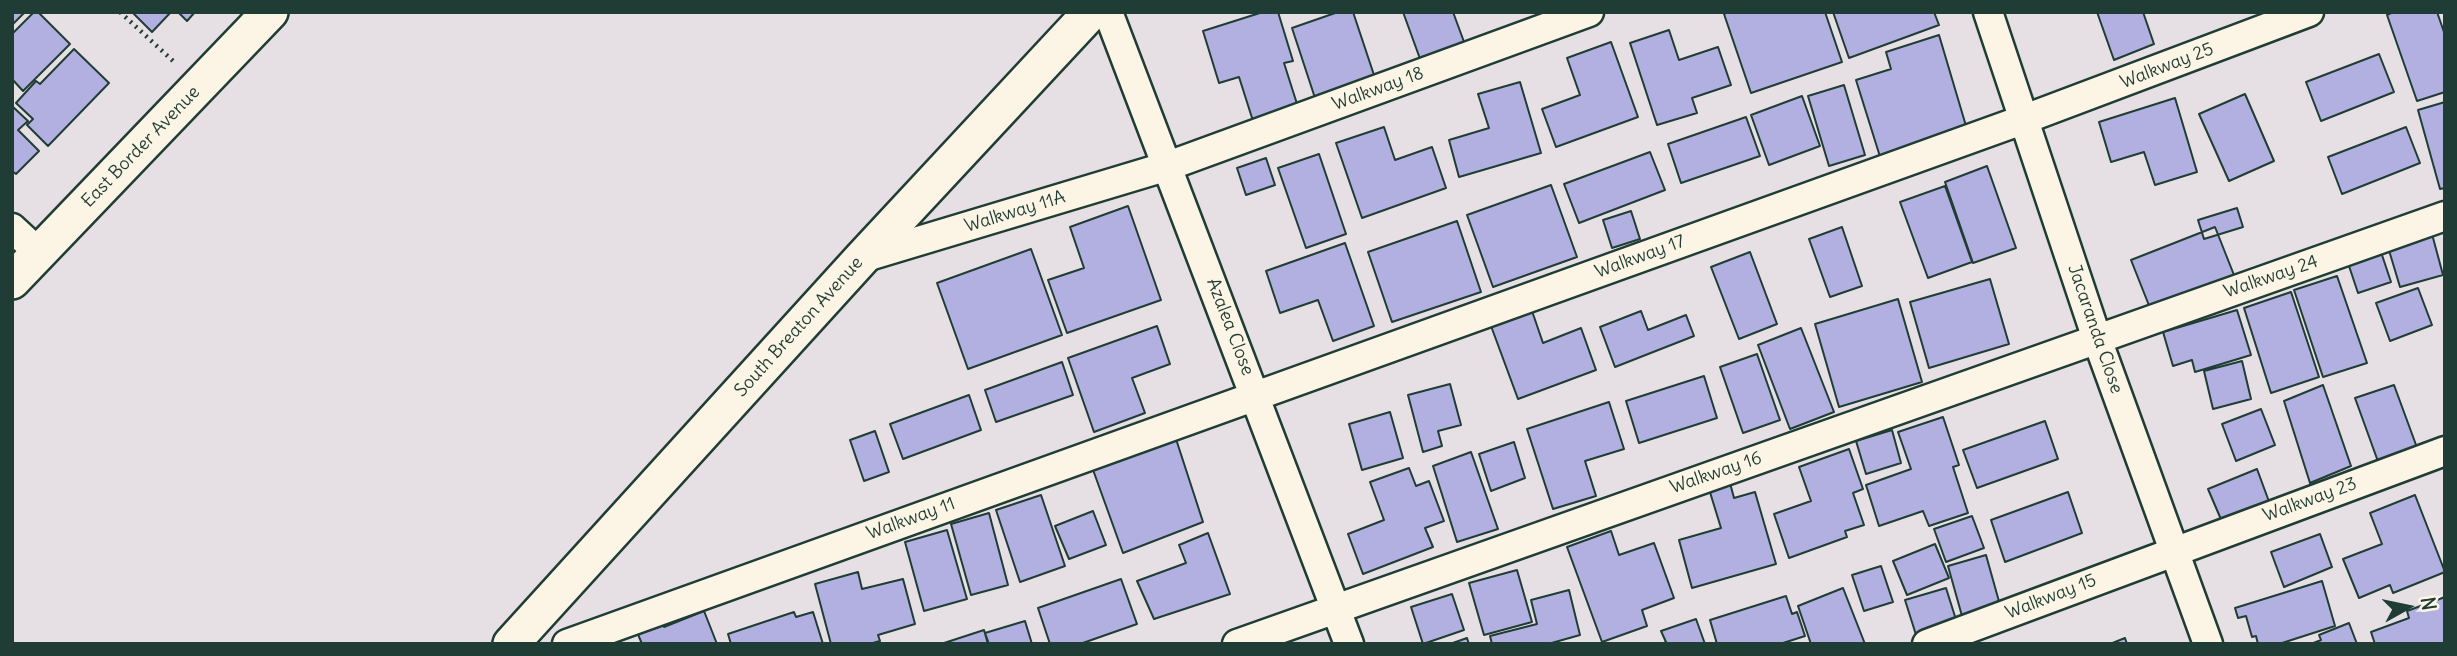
<!DOCTYPE html>
<html>
<head>
<meta charset="utf-8">
<style>
	body { margin:0 }
	#map { position:relative; width:2457px; height:656px; overflow:hidden; background:#e6e0e4; font-family:Delius,sans-serif }
	canvas { display:block }
	.frame { position:absolute; inset:0; border:14px solid #1f3d34; pointer-events:none }
	.north { position:absolute; left:2373px; top:572px; width:70px; height:70px; -webkit-text-stroke:5px #fcf5e5; paint-order:stroke; rotate:81deg; font-size:19px; font-weight:700; line-height:28px; text-align:center; color:#1f3d34 }
	.north::after { content:''; display:block; margin:auto; width:24px; height:32px; background:#1f3d34; clip-path:polygon(50% 0,100% 100%,50% 72%,0 100%) }
</style>
</head>
<body>
<div id="map">
<canvas width="2457" height="656"></canvas>
<div class="frame"></div>
<div class="north">N</div>
</div>
<script>
const ctx = document.querySelector('canvas').getContext('2d');
ctx.lineJoin = 'round';
function paint(path, color) {
  ctx.fillStyle = color;
  ctx.fill(path, 'evenodd');
}
function toPath(rows) {
  const path = new Path2D();
  for (const r of rows) {
    path.moveTo(r[0], r[1]);
    for (let i = 2; i < r.length; i += 2) path.lineTo(r[i], r[i + 1]);
  }
  return path;
}
function stroke(path, color, width, dash) {
  ctx.strokeStyle = color;
  ctx.lineWidth = width;
  ctx.lineCap = dash ? 'butt' : 'round';
  ctx.setLineDash(dash || []);
  ctx.stroke(path);
}
function drawText(font, color, halo, rows, align = 'center') {
  ctx.font = font + ' Delius,sans-serif';
  ctx.lineWidth = 5;
  ctx.setLineDash([]);
  ctx.textBaseline = 'middle';
  ctx.strokeStyle = halo;
  ctx.fillStyle = color;
  for (const [text, x, y, turn = 0] of rows) {
    ctx.save();
    ctx.translate(x, y);
    ctx.rotate((+turn || 0) * Math.PI / 180);
    ctx.textAlign = isNaN(turn) ? turn : align;
    if (halo) ctx.strokeText(text, 0, 0);
    ctx.fillText(text, 0, 0);
    ctx.restore();
  }
}
const building = toPath([
	[12,12,25,12,12,25,12,12],
	[34,12,38,12,70,44,23,91,12,79,12,34,34,12],
	[132,12,171,12,152,32,132,12],
	[178,12,195,12,187,21,178,12],
	[1263,12,1278,12,1293,61,1284,63,1298,107,1253,121,1239,77,1219,83,1203,31,1263,12],
	[1338,12,1353,12,1376,81,1316,101,1292,28,1338,12],
	[1403,12,1453,12,1467,50,1423,67,1403,12],
	[1728,12,1825,12,1842,62,1751,93,1724,14,1728,12],
	[1833,12,1934,12,1939,25,1849,58,1833,12],
	[2097,12,2143,12,2154,44,2114,60,2097,12],
	[2393,12,2437,12,2445,35,2445,92,2417,101,2387,15,2393,12],
	[1669,30,1679,60,1718,47,1731,85,1692,98,1697,113,1657,125,1630,43,1669,30],
	[1939,35,1969,136,1882,163,1856,80,1891,69,1886,52,1939,35],
	[1611,42,1638,117,1556,147,1542,109,1580,95,1567,58,1611,42],
	[74,49,109,83,48,146,27,125,33,119,16,103,36,81,40,84,74,49],
	[2379,54,2394,92,2321,121,2306,82,2379,54],
	[1520,82,1541,153,1459,177,1449,140,1489,128,1478,94,1520,82],
	[1844,85,1865,155,1829,166,1808,96,1844,85],
	[2245,94,2274,161,2229,181,2199,114,2245,94],
	[1802,96,1820,146,1769,165,1751,115,1802,96],
	[2175,98,2197,172,2155,185,2144,152,2111,162,2099,122,2175,98],
	[2445,102,2445,188,2440,189,2418,110,2445,102],
	[12,106,28,121,18,130,39,151,16,174,12,171,12,106],
	[1746,117,1760,156,1681,183,1668,144,1746,117],
	[1384,127,1395,160,1432,147,1446,188,1362,218,1336,143,1384,127],
	[2406,127,2420,163,2342,194,2328,157,2406,127],
	[1650,152,1665,190,1579,223,1564,184,1650,152],
	[1319,154,1346,234,1306,248,1278,168,1319,154],
	[1266,158,1275,185,1246,195,1237,168,1266,158],
	[1987,166,2016,248,1973,263,1945,182,1987,166],
	[1551,185,1577,257,1493,287,1467,215,1551,185],
	[1945,186,1972,262,1928,278,1900,202,1945,186],
	[1128,206,1161,300,1067,333,1048,280,1084,268,1070,227,1128,206],
	[2237,208,2243,227,2204,239,2198,220,2237,208],
	[1631,211,1640,239,1612,248,1603,220,1631,211],
	[1457,221,1481,292,1392,322,1368,252,1457,221],
	[1842,227,1862,286,1830,297,1809,239,1842,227],
	[2215,227,2234,275,2150,308,2131,260,2215,227],
	[2432,234,2443,275,2400,287,2388,247,2432,234],
	[1345,243,1374,326,1333,341,1318,300,1280,313,1266,271,1345,243],
	[1031,249,1062,335,968,369,937,283,1031,249],
	[2380,249,2391,282,2358,293,2347,260,2380,249],
	[1750,252,1777,324,1739,339,1711,267,1750,252],
	[2337,276,2367,363,2323,377,2294,290,2337,276],
	[1990,279,2009,344,1929,368,1910,302,1990,279],
	[2418,288,2432,325,2390,341,2376,303,2418,288],
	[2291,292,2319,377,2271,393,2244,308,2291,292],
	[1898,299,1922,382,1839,407,1815,324,1898,299],
	[2237,310,2251,355,2195,372,2192,360,2173,366,2163,332,2237,310],
	[1532,311,1543,343,1581,328,1596,370,1518,399,1491,326,1532,311],
	[1641,311,1648,330,1686,315,1694,336,1615,367,1600,327,1641,311],
	[1157,326,1170,364,1132,378,1145,413,1094,432,1068,358,1157,326],
	[1801,328,1834,412,1790,429,1758,345,1801,328],
	[1757,354,1780,420,1743,433,1720,367,1757,354],
	[2242,361,2251,399,2213,409,2204,371,2242,361],
	[1062,362,1073,395,996,422,985,390,1062,362],
	[1704,376,1717,418,1639,443,1626,401,1704,376],
	[1450,384,1461,425,1438,431,1442,446,1423,452,1408,395,1450,384],
	[2323,385,2351,466,2310,483,2284,401,2323,385],
	[2394,385,2419,453,2380,467,2355,398,2394,385],
	[969,395,981,430,903,459,890,424,969,395],
	[1609,402,1624,449,1585,461,1596,496,1553,509,1527,429,1609,402],
	[2261,409,2275,445,2236,461,2222,424,2261,409],
	[1390,412,1403,458,1362,470,1349,424,1390,412],
	[1943,417,1959,465,1953,467,1968,513,1929,526,1923,511,1879,526,1866,485,1911,469,1898,432,1943,417],
	[2045,421,2058,459,1977,488,1963,450,2045,421],
	[1892,430,1901,463,1866,474,1856,441,1892,430],
	[875,431,889,472,864,481,850,440,875,431],
	[1176,439,1203,522,1123,553,1092,467,1176,439],
	[1514,442,1525,478,1491,491,1479,454,1514,442],
	[1849,449,1863,489,1853,493,1864,525,1845,531,1847,537,1789,558,1774,514,1811,501,1799,467,1849,449],
	[1471,452,1498,529,1457,542,1433,466,1471,452],
	[1409,468,1416,486,1429,481,1444,521,1425,528,1433,547,1363,574,1348,534,1384,520,1370,482,1409,468],
	[2257,469,2271,507,2223,524,2208,489,2257,469],
	[1730,483,1734,498,1755,492,1776,564,1692,588,1679,540,1721,528,1709,489,1730,483],
	[2068,492,2082,533,2005,562,1991,520,2068,492],
	[1041,495,1065,566,1020,582,996,510,1041,495],
	[2415,495,2445,572,2393,593,2390,585,2359,598,2343,559,2382,544,2370,513,2415,495],
	[1093,511,1106,545,1069,559,1055,526,1093,511],
	[989,513,1008,585,971,595,951,524,989,513],
	[1972,516,1984,548,1946,562,1934,529,1972,516],
	[947,530,967,599,924,611,905,542,947,530],
	[1611,531,1619,555,1654,543,1674,598,1642,610,1647,626,1602,642,1567,547,1611,531],
	[1208,533,1230,594,1154,619,1137,581,1186,563,1179,545,1208,533],
	[2320,534,2332,567,2284,587,2271,552,2320,534],
	[1935,544,1949,578,1907,595,1893,561,1935,544],
	[1986,555,2000,605,1962,616,1948,566,1986,555],
	[1881,566,1893,602,1864,611,1852,575,1881,566],
	[1517,570,1532,622,1484,635,1469,583,1517,570],
	[858,572,862,589,903,579,915,624,878,635,880,641,869,644,831,644,815,584,858,572],
	[1121,579,1137,624,1080,644,1050,644,1038,608,1121,579],
	[2322,581,2335,626,2279,644,2258,644,2256,636,2252,637,2246,616,2238,618,2235,608,2322,581],
	[1843,588,1865,644,1811,644,1798,606,1843,588],
	[1946,588,1958,626,1917,638,1905,600,1946,588],
	[1569,590,1580,635,1548,644,1492,644,1490,636,1537,624,1531,600,1569,590],
	[1452,594,1464,630,1423,644,1411,607,1452,594],
	[1786,596,1792,614,1797,612,1805,636,1780,644,1717,644,1710,620,1786,596],
	[2445,597,2445,644,2375,644,2371,632,2409,618,2407,611,2445,597],
	[704,611,717,644,642,644,635,627,660,616,664,627,704,611],
	[794,612,796,617,813,612,823,644,731,644,728,634,794,612],
	[1696,619,1705,644,1662,644,1666,642,1661,631,1696,619],
	[1025,621,1032,644,989,644,985,633,1025,621],
	[2349,623,2357,644,2311,644,2321,640,2319,635,2349,623],
	[984,630,988,644,941,644,984,630],
	[1467,638,1469,644,1450,644,1467,638],
	[2125,638,2127,644,2110,644,2125,638]
]);
paint(building, '#b2b0e1');
stroke(building, '#1f3d34', 2);
const minor = toPath([
	[1108,12,1349,644],
	[1988,12,2097,339,2208,644],
	[12,228,39,253],
	[862,258,1168,166,1589,12],
	[567,644,2025,119,2309,12],
	[1237,644,2445,216],
	[1927,644,2445,451]
]);
const tertiary = toPath([
	[12,281,270,12],
	[511,644,862,258,1091,12]
]);
stroke(minor, '#1f3d34', 33);
stroke(tertiary, '#1f3d34', 40);
stroke(toPath([
	[120,12,173,61]
]), '#1f3d34', 4.5, [2, 5]);
stroke(minor, '#fcf5e5', 28);
stroke(tertiary, '#fcf5e5', 35);
drawText('18px', '#1f3d34', '#fcf5e5', [
	["Walkway 25",2167,66,-21],
	["Walkway 18",1378,89,-20],
	["East Border Avenue",141,147,-46],
	["Walkway 11A",1015,212,-17],
	["Walkway 17",1640,257,-20],
	["Walkway 24",2271,277,-19],
	["South Breaton Avenue",799,327,-48],
	["Azalea Close",1230,327,69],
	["Jacaranda Close",2095,329,71],
	["Walkway 16",1716,473,-19],
	["Walkway 23",2310,500,-20],
	["Walkway 11",911,519,-20],
	["Walkway 15",2051,597,-21]
]);
</script>
</body>
</html>
